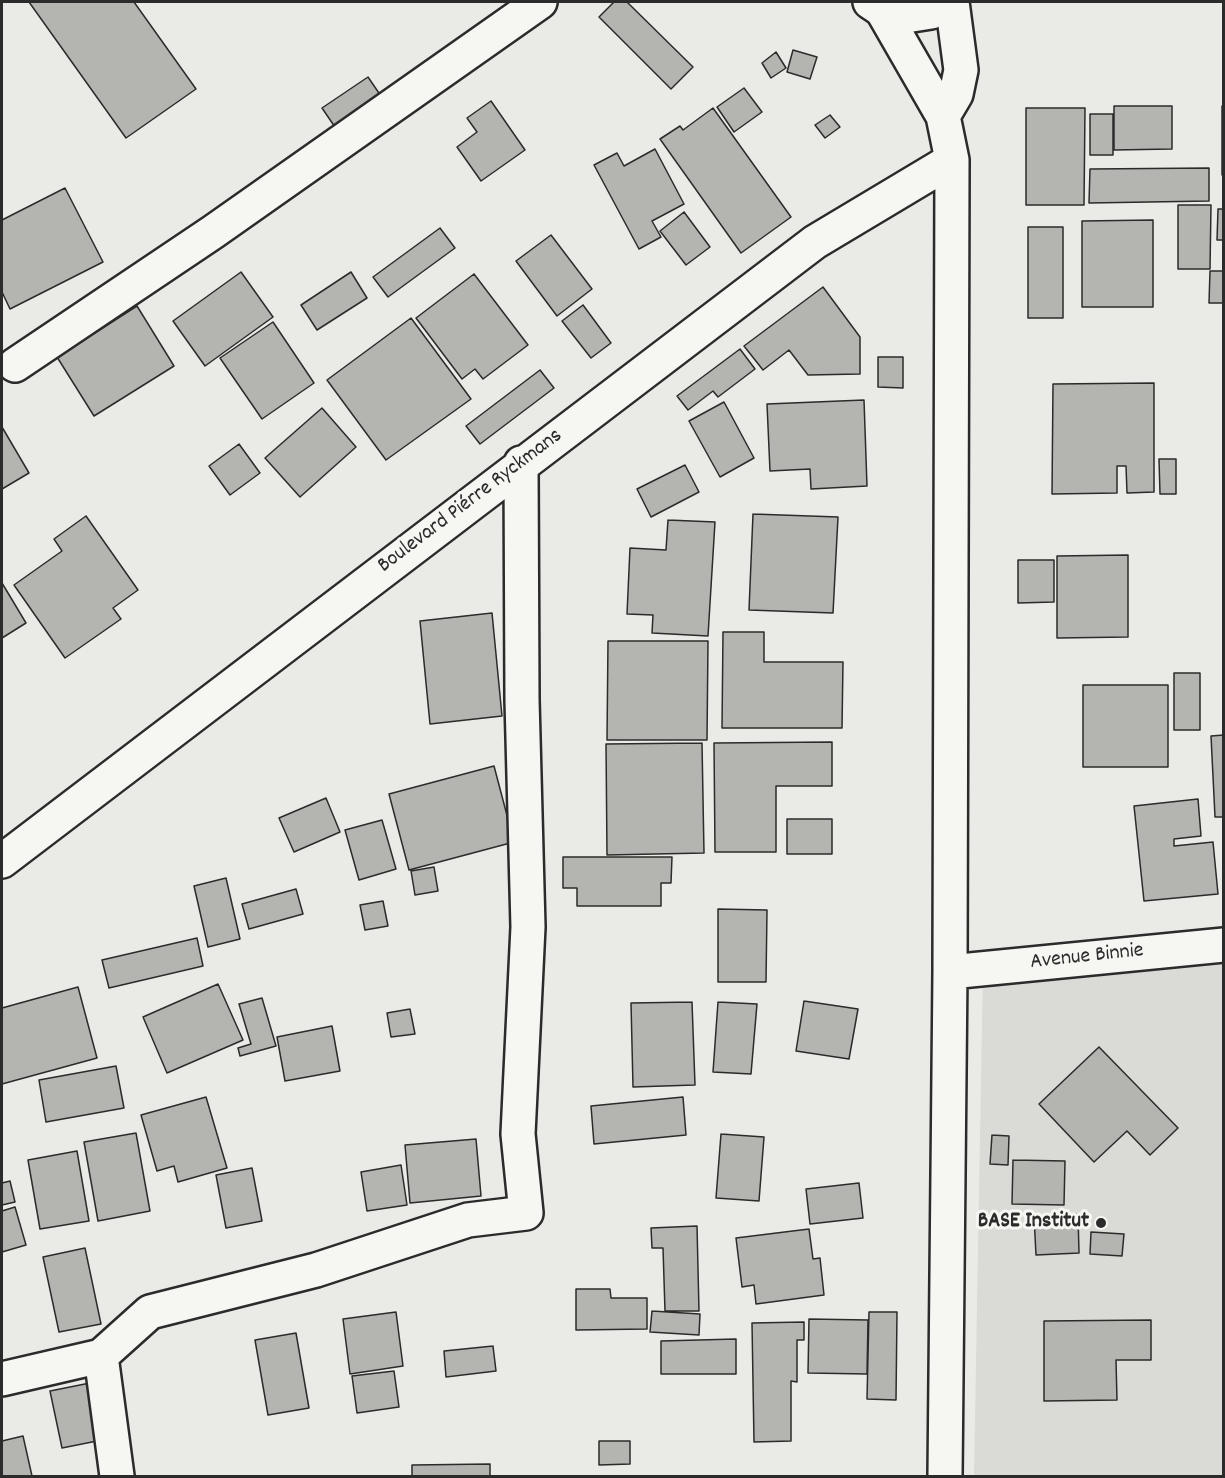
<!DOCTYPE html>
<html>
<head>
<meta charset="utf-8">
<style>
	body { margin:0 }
	#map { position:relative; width:1225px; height:1478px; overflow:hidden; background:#eaeae6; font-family:Dekko,sans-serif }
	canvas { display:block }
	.frame { position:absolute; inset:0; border:3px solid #2b2b2b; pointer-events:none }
</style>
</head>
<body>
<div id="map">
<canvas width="1225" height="1478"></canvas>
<div class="frame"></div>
</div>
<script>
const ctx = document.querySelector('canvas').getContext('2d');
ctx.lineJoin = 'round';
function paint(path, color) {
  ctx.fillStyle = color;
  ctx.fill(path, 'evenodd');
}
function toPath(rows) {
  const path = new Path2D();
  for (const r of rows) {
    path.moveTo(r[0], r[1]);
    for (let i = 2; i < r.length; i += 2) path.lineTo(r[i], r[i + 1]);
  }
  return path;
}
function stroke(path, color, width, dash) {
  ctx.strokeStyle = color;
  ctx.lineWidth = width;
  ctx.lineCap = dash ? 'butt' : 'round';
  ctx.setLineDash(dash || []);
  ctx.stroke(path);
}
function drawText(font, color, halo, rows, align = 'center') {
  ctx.font = font + ' Dekko,sans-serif';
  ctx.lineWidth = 6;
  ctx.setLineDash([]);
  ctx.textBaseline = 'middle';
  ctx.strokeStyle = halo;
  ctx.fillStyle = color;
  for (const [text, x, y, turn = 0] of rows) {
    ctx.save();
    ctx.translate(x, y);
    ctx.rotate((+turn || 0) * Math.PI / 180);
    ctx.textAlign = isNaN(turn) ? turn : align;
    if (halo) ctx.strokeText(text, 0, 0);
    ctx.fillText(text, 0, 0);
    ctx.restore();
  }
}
paint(toPath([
	[1223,937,1223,1476,974,1476,983,969]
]), '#dadad6');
const building = toPath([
	[29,2,134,2,196,89,126,138,29,2],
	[614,2,627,2,693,67,671,89,599,17,614,2],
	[793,50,817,57,810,79,787,72,793,50],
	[776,52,786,68,771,78,762,63,776,52],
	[368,77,383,99,337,130,322,108,368,77],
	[744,88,762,112,734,132,717,107,744,88],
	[491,101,525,150,481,181,457,147,477,132,467,118,491,101],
	[1114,106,1172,106,1172,149,1114,150,1114,106],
	[1222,106,1224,106,1224,175,1222,175,1222,106],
	[713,108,791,217,741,253,660,139,680,126,683,130,713,108],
	[1026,108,1085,108,1084,205,1026,205,1026,108],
	[1090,114,1113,114,1113,155,1090,155,1090,114],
	[830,115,840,127,825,138,815,125,830,115],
	[655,149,684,204,652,221,661,237,639,249,594,165,617,153,624,166,655,149],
	[1209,168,1209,201,1089,203,1090,169,1209,168],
	[65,188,103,262,10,309,2,292,2,220,65,188],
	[1178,205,1211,205,1210,269,1178,269,1178,205],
	[1218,209,1224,209,1224,240,1217,240,1218,209],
	[684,212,710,247,686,265,660,231,684,212],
	[1153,220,1153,307,1082,307,1082,221,1153,220],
	[1028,227,1063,227,1063,318,1028,318,1028,227],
	[440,228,455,248,388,297,373,277,440,228],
	[551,235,592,289,557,316,516,261,551,235],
	[1210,271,1224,271,1224,303,1209,303,1210,271],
	[241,272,273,317,205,366,173,321,241,272],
	[351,272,367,298,317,330,301,305,351,272],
	[474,274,528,345,483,379,475,369,462,379,416,318,474,274],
	[823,287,860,337,860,374,808,375,789,350,763,370,744,346,823,287],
	[583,305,611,343,591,358,562,321,583,305],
	[137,306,174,366,94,416,57,357,137,306],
	[411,318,471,399,386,460,327,380,411,318],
	[273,322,314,383,262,419,220,358,273,322],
	[740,349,755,369,718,397,713,391,688,410,677,396,740,349],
	[878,357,903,357,903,388,878,387,878,357],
	[540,370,554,388,480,444,466,426,540,370],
	[1154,383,1154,492,1127,493,1126,466,1117,466,1117,493,1052,494,1053,384,1154,383],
	[864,400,867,486,811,489,810,469,770,471,767,404,864,400],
	[724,402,754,458,720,477,689,421,724,402],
	[322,408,356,447,300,497,265,458,322,408],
	[2,427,29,473,2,489,2,427],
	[239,444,260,473,230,495,209,466,239,444],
	[1159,459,1176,459,1176,494,1160,494,1159,459],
	[685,465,699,492,651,517,637,489,685,465],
	[753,514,838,517,833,613,749,610,753,514],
	[86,516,138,590,113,608,121,619,65,658,14,585,62,551,54,539,86,516],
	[668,520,715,522,708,636,652,633,653,615,627,614,630,548,666,550,668,520],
	[1128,555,1128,637,1057,638,1057,556,1128,555],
	[1018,560,1054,560,1054,602,1018,603,1018,560],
	[2,583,26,623,2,638,2,583],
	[492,613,502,716,430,724,420,621,492,613],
	[723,632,764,632,764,662,843,662,842,728,722,728,723,632],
	[608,641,708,641,707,740,607,740,608,641],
	[1174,673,1200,673,1200,730,1174,730,1174,673],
	[1083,685,1168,685,1168,767,1083,767,1083,685],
	[1224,735,1224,817,1215,817,1211,736,1224,735],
	[832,742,832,786,776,786,776,852,715,852,714,743,832,742],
	[702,743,704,853,607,855,606,744,702,743],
	[494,766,514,842,409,870,389,794,494,766],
	[326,798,340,832,294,852,279,818,326,798],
	[1198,799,1201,836,1174,839,1174,846,1213,842,1218,894,1144,901,1134,806,1198,799],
	[787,819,832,819,832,854,787,854,787,819],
	[382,820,396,869,359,880,345,830,382,820],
	[563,857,672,857,671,883,661,883,661,906,577,906,577,888,563,888,563,857],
	[434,867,438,891,415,895,411,871,434,867],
	[226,878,240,939,208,947,194,886,226,878],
	[296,889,303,914,249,929,242,904,296,889],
	[383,901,388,926,365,930,360,905,383,901],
	[718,909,767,910,766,982,718,982,718,909],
	[197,938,203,966,109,988,102,960,197,938],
	[218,984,243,1040,167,1073,143,1017,218,984],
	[78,987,97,1058,2,1084,2,1008,78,987],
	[262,998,276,1046,240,1056,238,1048,251,1044,239,1004,262,998],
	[804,1001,858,1009,849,1059,796,1051,804,1001],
	[692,1002,695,1085,633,1087,631,1003,692,1002],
	[718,1002,757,1004,751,1074,713,1072,718,1002],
	[410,1009,415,1034,391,1037,387,1013,410,1009],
	[332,1026,340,1071,285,1081,277,1037,332,1026],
	[1099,1047,1178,1128,1150,1155,1127,1131,1094,1162,1039,1104,1099,1047],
	[116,1066,124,1108,46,1122,39,1080,116,1066],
	[206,1097,227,1168,178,1182,174,1166,157,1171,141,1115,206,1097],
	[683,1097,686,1135,594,1144,591,1106,683,1097],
	[136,1133,150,1211,98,1221,84,1142,136,1133],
	[721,1134,764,1137,759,1201,716,1198,721,1134],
	[992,1135,1009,1136,1008,1165,990,1164,992,1135],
	[476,1139,481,1196,410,1203,405,1145,476,1139],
	[77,1151,89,1221,40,1229,28,1160,77,1151],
	[1013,1160,1065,1161,1064,1205,1012,1204,1013,1160],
	[401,1165,407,1205,367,1211,361,1172,401,1165],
	[252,1168,262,1221,226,1228,216,1175,252,1168],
	[10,1181,15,1202,2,1205,2,1183,10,1181],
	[859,1183,863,1218,810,1224,806,1189,859,1183],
	[15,1207,26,1245,2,1252,2,1211,15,1207],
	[1078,1214,1079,1253,1036,1255,1034,1216,1078,1214],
	[697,1226,699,1311,665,1311,663,1248,652,1248,651,1228,697,1226],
	[809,1229,813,1259,820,1258,824,1295,756,1304,754,1285,742,1287,736,1238,809,1229],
	[1091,1232,1124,1234,1122,1256,1090,1254,1091,1232],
	[85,1248,101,1324,59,1332,43,1257,85,1248],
	[576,1289,610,1289,611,1298,647,1298,647,1329,576,1330,576,1289],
	[652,1311,700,1314,699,1335,650,1332,652,1311],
	[396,1312,403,1366,350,1374,343,1319,396,1312],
	[869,1312,897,1312,896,1400,867,1399,869,1312],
	[809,1319,868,1320,867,1374,808,1373,809,1319],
	[1151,1320,1151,1360,1116,1360,1117,1400,1044,1401,1044,1321,1151,1320],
	[804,1322,804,1340,797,1340,797,1382,791,1381,791,1441,754,1442,752,1323,804,1322],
	[296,1333,309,1408,268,1415,255,1340,296,1333],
	[736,1339,736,1374,661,1374,661,1341,736,1339],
	[493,1346,496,1371,446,1377,444,1351,493,1346],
	[394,1371,399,1407,357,1413,352,1376,394,1371],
	[90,1383,102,1440,62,1448,50,1391,90,1383],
	[23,1436,32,1476,2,1476,2,1441,23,1436],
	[599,1441,630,1441,630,1464,599,1465,599,1441],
	[490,1464,490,1476,412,1476,412,1465,490,1464]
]);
paint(building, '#b4b4b1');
stroke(building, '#2b2b2b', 1.5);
const street = toPath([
	[882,10,943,116,952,160,950,972,945,1476],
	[943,116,956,94,961,70,952,2],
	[15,365,213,232,540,2],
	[2,861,815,242,952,160],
	[950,972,1224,945],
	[101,1356,117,1476],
	[2,1379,101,1356,150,1312,316,1270,468,1220,526,1213,518,1134,528,927,522,700,521,463]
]);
const secondary = toPath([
	[870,2,882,10,906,16,931,12,949,2]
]);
stroke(street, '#2b2b2b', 38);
stroke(secondary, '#2b2b2b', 38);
stroke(street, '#f6f6f2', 33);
stroke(secondary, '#f6f6f2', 33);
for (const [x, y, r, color] of [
	[1101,1223,6,"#2b2b2b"]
]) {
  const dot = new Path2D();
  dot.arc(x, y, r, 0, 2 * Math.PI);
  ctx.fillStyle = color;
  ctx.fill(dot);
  stroke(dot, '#f6f6f2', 2);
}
drawText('22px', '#2b2b2b', '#f6f6f2', [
	["Boulevard Piérre Ryckmans",471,502,-37],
	["Avenue Binnie",1087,958,-6]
]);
drawText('bold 22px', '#2b2b2b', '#f6f6f2', [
	["BASE Institut",1089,1223]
], 'right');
</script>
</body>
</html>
